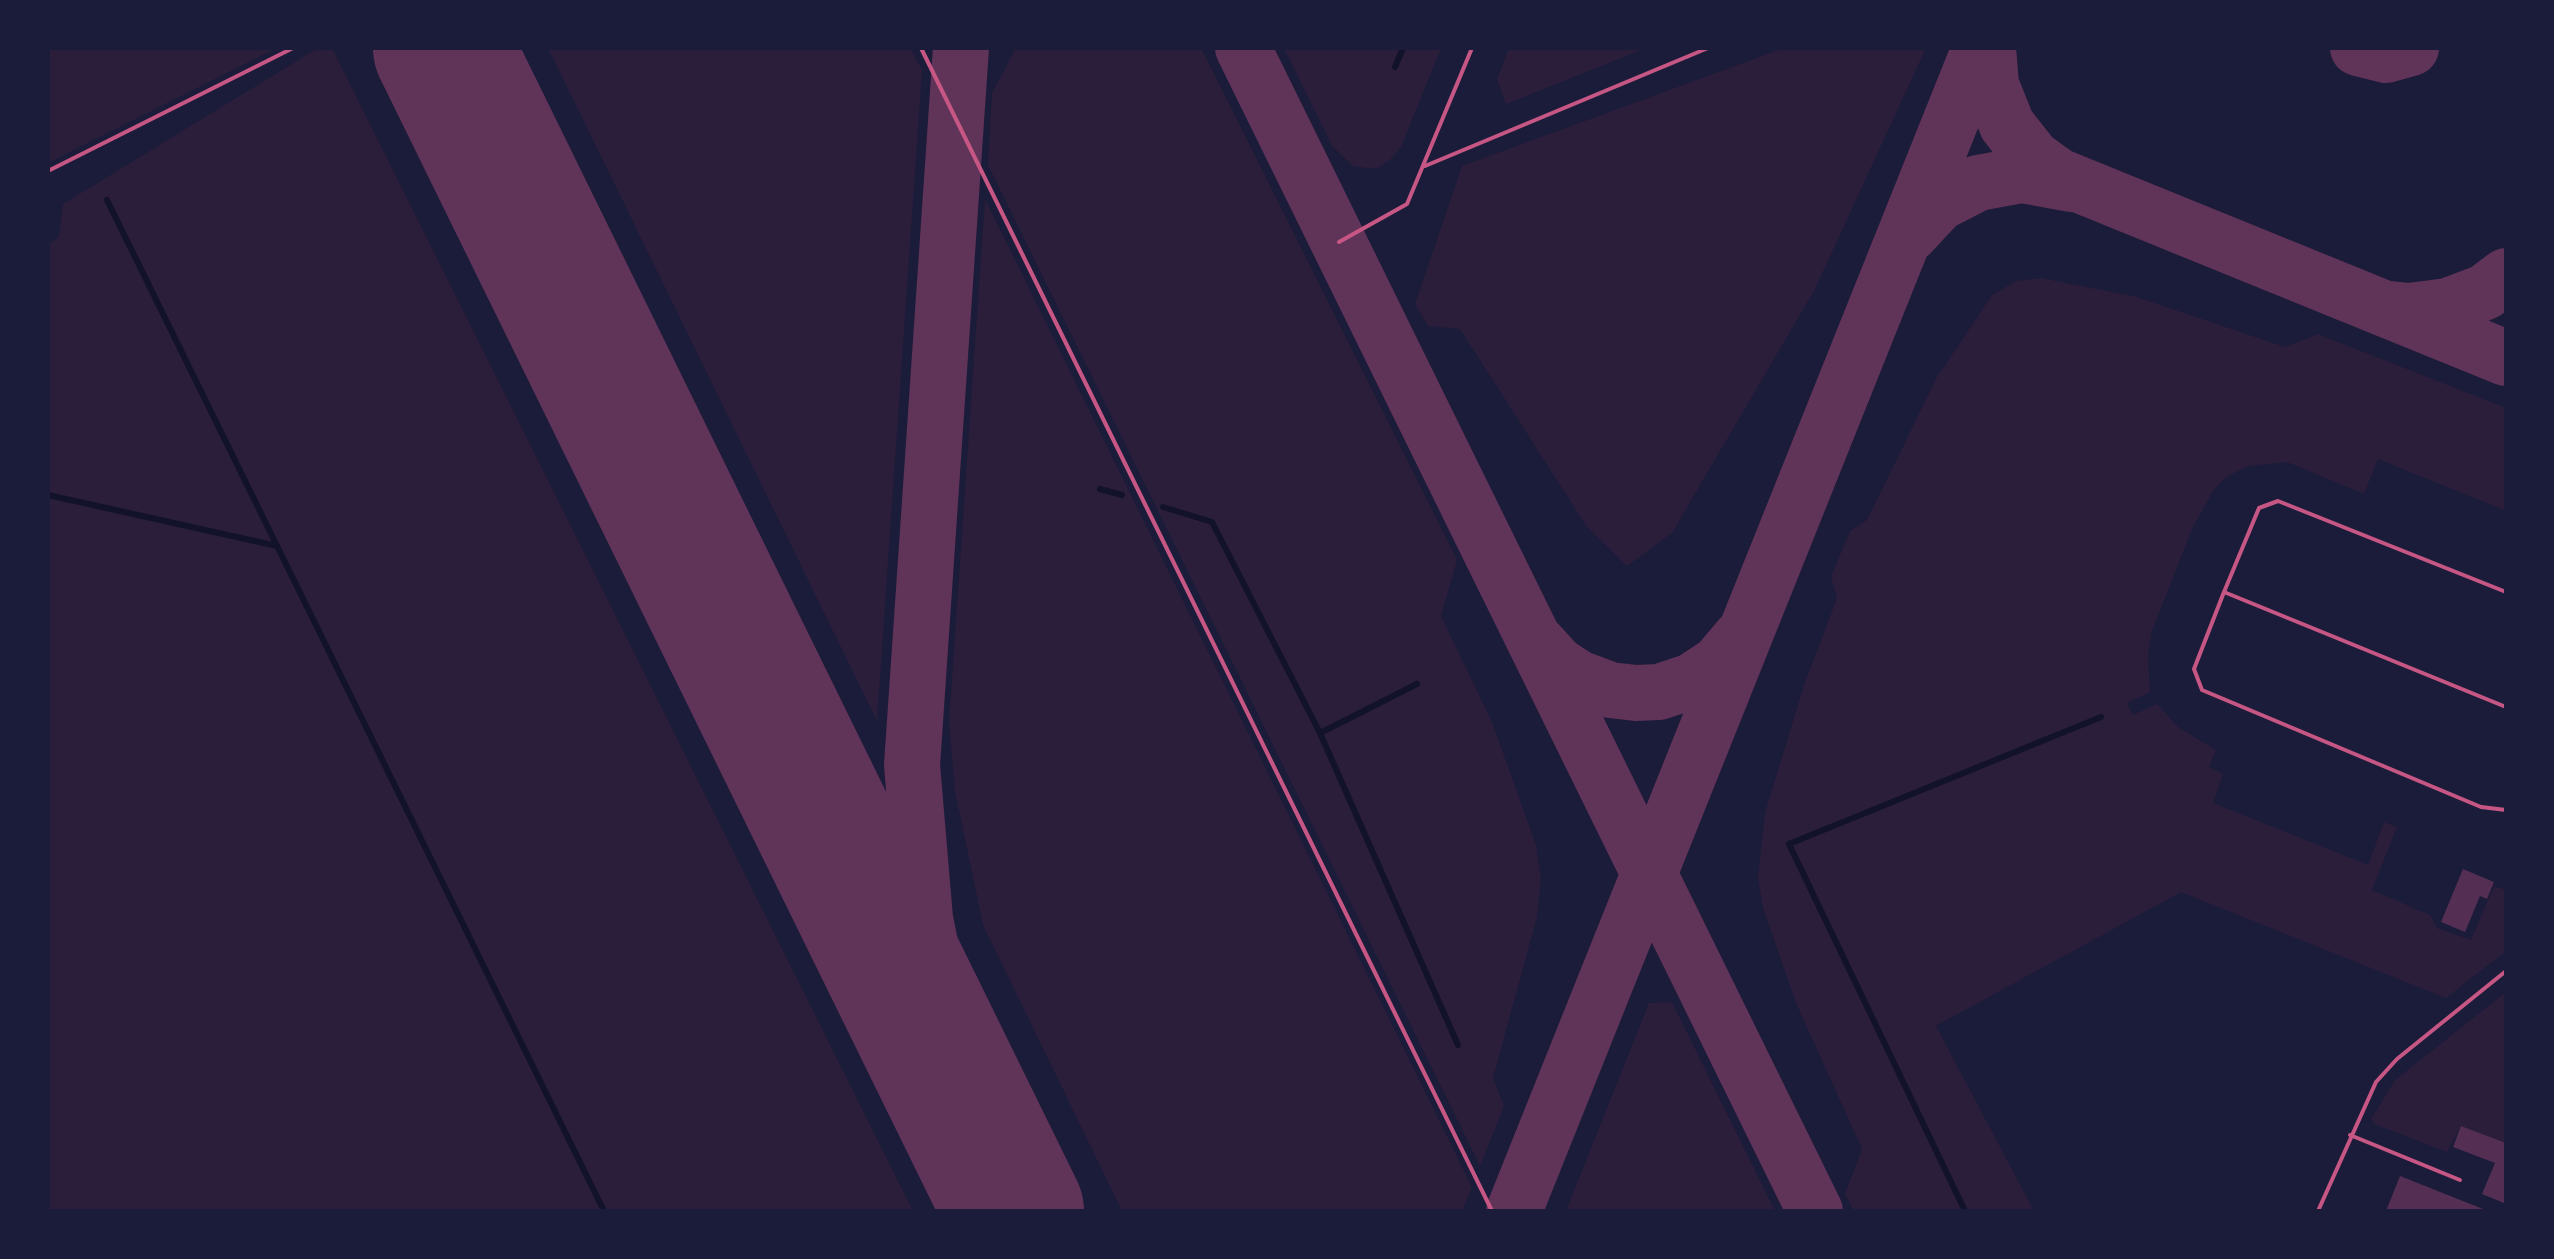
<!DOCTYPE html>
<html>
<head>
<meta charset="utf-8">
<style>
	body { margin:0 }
	#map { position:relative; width:2554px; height:1259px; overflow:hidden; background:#1b1b3a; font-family:"Alegreya Sans",sans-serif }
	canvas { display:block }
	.frame { position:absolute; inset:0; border:50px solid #1b1b3a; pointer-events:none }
</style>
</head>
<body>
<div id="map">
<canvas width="2554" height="1259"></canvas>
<div class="frame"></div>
</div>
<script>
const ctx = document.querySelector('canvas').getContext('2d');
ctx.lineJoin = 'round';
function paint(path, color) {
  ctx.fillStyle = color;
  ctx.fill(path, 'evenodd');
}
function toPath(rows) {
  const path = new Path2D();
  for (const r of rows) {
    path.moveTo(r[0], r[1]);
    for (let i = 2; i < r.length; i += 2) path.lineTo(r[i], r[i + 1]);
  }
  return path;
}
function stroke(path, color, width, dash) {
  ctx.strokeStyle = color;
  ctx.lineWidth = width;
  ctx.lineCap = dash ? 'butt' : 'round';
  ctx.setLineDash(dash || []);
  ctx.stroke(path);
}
paint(toPath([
	[48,48,277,48,48,163],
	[318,48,332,48,913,1211,48,1211,48,245,59,237,63,204],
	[548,48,910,48,922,70,877,721],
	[1016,48,1201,48,1457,560,1441,616,1492,722,1536,845,1541,879,1537,917,1493,1078,1504,1106,1480,1166,988,165,992,93],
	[1284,48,1441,48,1401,147,1390,160,1378,168,1367,168,1353,166,1332,146],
	[1509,48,1646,48,1506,104,1497,79],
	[1784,48,1926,48,1815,289,1672,533,1627,566,1587,527,1460,329,1428,326,1415,304,1462,166],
	[985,199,1472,1187,1462,1211,1122,1211,983,925,955,791,949,722],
	[2041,278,2137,297,2285,347,2318,334,2506,408,2506,511,2378,459,2364,494,2287,462,2248,466,2226,477,2213,491,2192,529,2152,631,2148,656,2150,692,2127,703,2133,715,2157,704,2178,727,2216,750,2209,767,2223,774,2213,803,2368,865,2384,822,2397,827,2372,890,2430,915,2437,928,2471,940,2494,886,2506,890,2506,951,2446,998,2181,892,1936,1026,2034,1211,1854,1211,1845,1194,1862,1149,1796,1003,1763,908,1758,877,1765,813,1804,685,1837,598,1831,577,1850,531,1867,520,1937,377,1992,295,2016,281],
	[2506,992,2506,1143,2461,1126,2447,1152,2374,1124,2371,1119,2395,1080],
	[1672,1002,1775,1211,1566,1211,1649,1003]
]), '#2a1e3b');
stroke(toPath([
	[1395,67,1403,48],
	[107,200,604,1211],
	[1100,489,1122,495],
	[48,495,277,546],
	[1163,507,1212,522,1320,733,1458,1045],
	[1320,733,1417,684],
	[1965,1211,1789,844,2101,717]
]), '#12122b', 6);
stroke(toPath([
	[961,48,912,765,925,918,961,1104],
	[1243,48,1815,1211],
	[1988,48,1991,85,2007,125,2033,158,2058,176,2506,358],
	[2358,48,2386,55,2411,48],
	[1910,234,1939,203,1978,183,2022,175,2071,184],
	[2390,309,2409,311,2448,306,2485,292,2506,276],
	[1538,643,1558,665,1578,678,1610,690,1636,693,1659,692,1692,681,1718,664,1740,638],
	[1514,1211,1980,48]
]), '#603358', 56);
stroke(toPath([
	[443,48,1014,1211]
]), '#603358', 140);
paint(toPath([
	[2463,869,2494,882,2487,899,2480,896,2465,932,2441,922],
	[2461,1126,2506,1143,2504,1203,2482,1194,2495,1163,2453,1147],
	[2400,1176,2488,1211,2386,1211]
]), '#542f53');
stroke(toPath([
	[921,48,1492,1211],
	[1425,166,1708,48],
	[48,171,293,48],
	[1339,242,1407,204,1472,48],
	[2224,592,2194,669,2202,690,2481,807,2506,810],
	[2506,592,2278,501,2259,508,2224,592,2506,707],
	[2350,1135,2460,1180],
	[2318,1211,2376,1082,2397,1059,2506,971]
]), '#c65784', 4);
</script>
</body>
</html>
